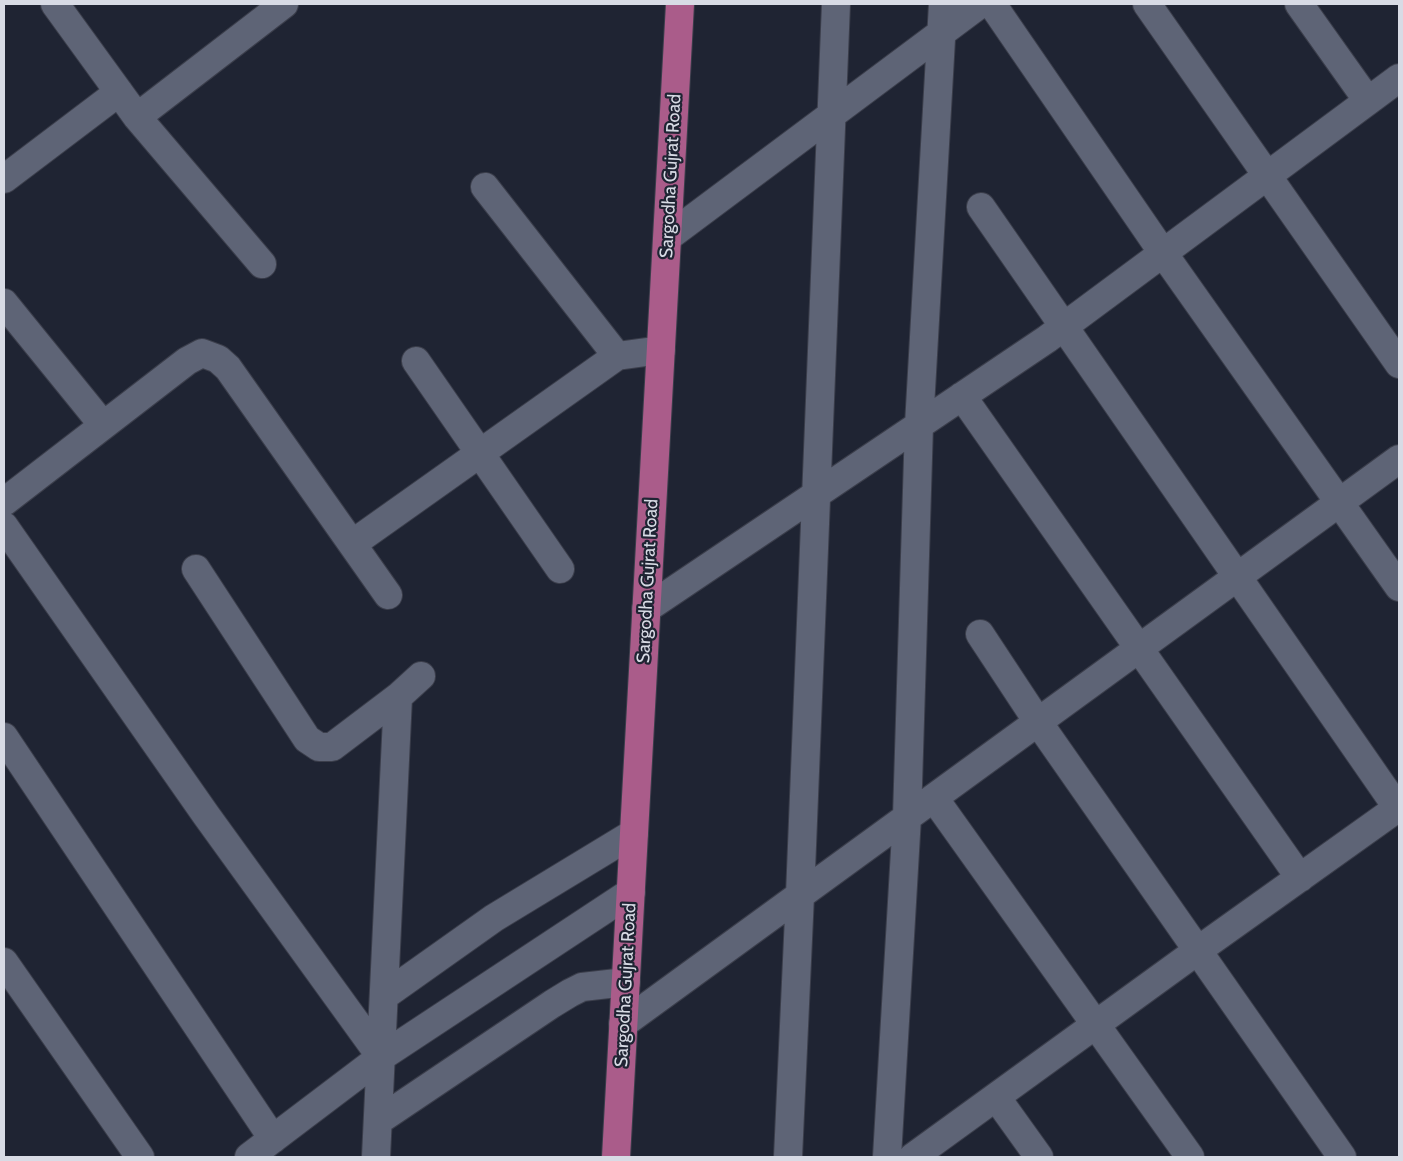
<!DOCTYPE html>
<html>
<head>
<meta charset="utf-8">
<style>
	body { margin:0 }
	#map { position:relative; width:1403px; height:1161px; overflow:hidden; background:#1f2433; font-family:Cabin,sans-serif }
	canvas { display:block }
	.frame { position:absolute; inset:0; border:5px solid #d8dbe5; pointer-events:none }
</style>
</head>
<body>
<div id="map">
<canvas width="1403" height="1161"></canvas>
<div class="frame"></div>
</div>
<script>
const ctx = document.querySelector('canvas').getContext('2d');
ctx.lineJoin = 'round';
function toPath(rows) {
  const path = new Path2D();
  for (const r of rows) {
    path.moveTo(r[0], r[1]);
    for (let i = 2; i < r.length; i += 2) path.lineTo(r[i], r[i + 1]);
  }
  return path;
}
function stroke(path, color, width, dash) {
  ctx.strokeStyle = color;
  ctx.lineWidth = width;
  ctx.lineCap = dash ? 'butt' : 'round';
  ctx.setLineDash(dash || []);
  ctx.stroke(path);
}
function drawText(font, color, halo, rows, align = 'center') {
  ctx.font = font + ' Cabin,sans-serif';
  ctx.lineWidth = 4.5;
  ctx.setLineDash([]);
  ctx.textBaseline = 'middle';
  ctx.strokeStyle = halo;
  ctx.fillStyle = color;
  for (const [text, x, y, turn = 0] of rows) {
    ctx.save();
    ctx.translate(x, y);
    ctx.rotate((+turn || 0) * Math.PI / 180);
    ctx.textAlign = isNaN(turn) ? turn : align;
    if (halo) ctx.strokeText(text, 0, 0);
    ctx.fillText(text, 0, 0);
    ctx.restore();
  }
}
const street = toPath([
	[55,4,137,117,262,264],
	[992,4,1163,253,1399,587],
	[1147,4,1399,364],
	[1299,4,1368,101],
	[137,117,284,4],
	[4,179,119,92],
	[485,187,617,356],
	[981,207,1399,810],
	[668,237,980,4],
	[4,303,103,425],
	[416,361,560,569],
	[962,396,1300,878],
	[4,502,187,361,202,353,218,359,228,368,388,595],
	[4,526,206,815,381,1057],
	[352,544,617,356,661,350],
	[196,569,307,739,319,747,332,747,398,697,421,676],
	[646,609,1047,339,1399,78],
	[980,634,1038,722,1342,1157],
	[4,737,273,1139],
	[934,798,1190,1157],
	[4,962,140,1157],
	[384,996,494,918,634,833],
	[623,1024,1399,459],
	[996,1097,1039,1157],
	[378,1121,552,1004,570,993,582,987,626,982],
	[249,1157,381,1057,631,892],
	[376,1157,398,697],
	[788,1157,800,895,836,4],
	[887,1157,907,817,919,425,943,4],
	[913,1157,1197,951,1399,807]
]);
const primary = toPath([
	[616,1157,680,4]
]);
stroke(street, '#3b3e4b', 30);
stroke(primary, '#3b3e4b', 30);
stroke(street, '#5e6476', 28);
stroke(primary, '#aa5c8a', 28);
drawText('18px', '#d8dbe5', '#1f2433', [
	["Sargodha Gujrat Road",671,176,-87],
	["Sargodha Gujrat Road",648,581,-87],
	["Sargodha Gujrat Road",626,985,-87]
]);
</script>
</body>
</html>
